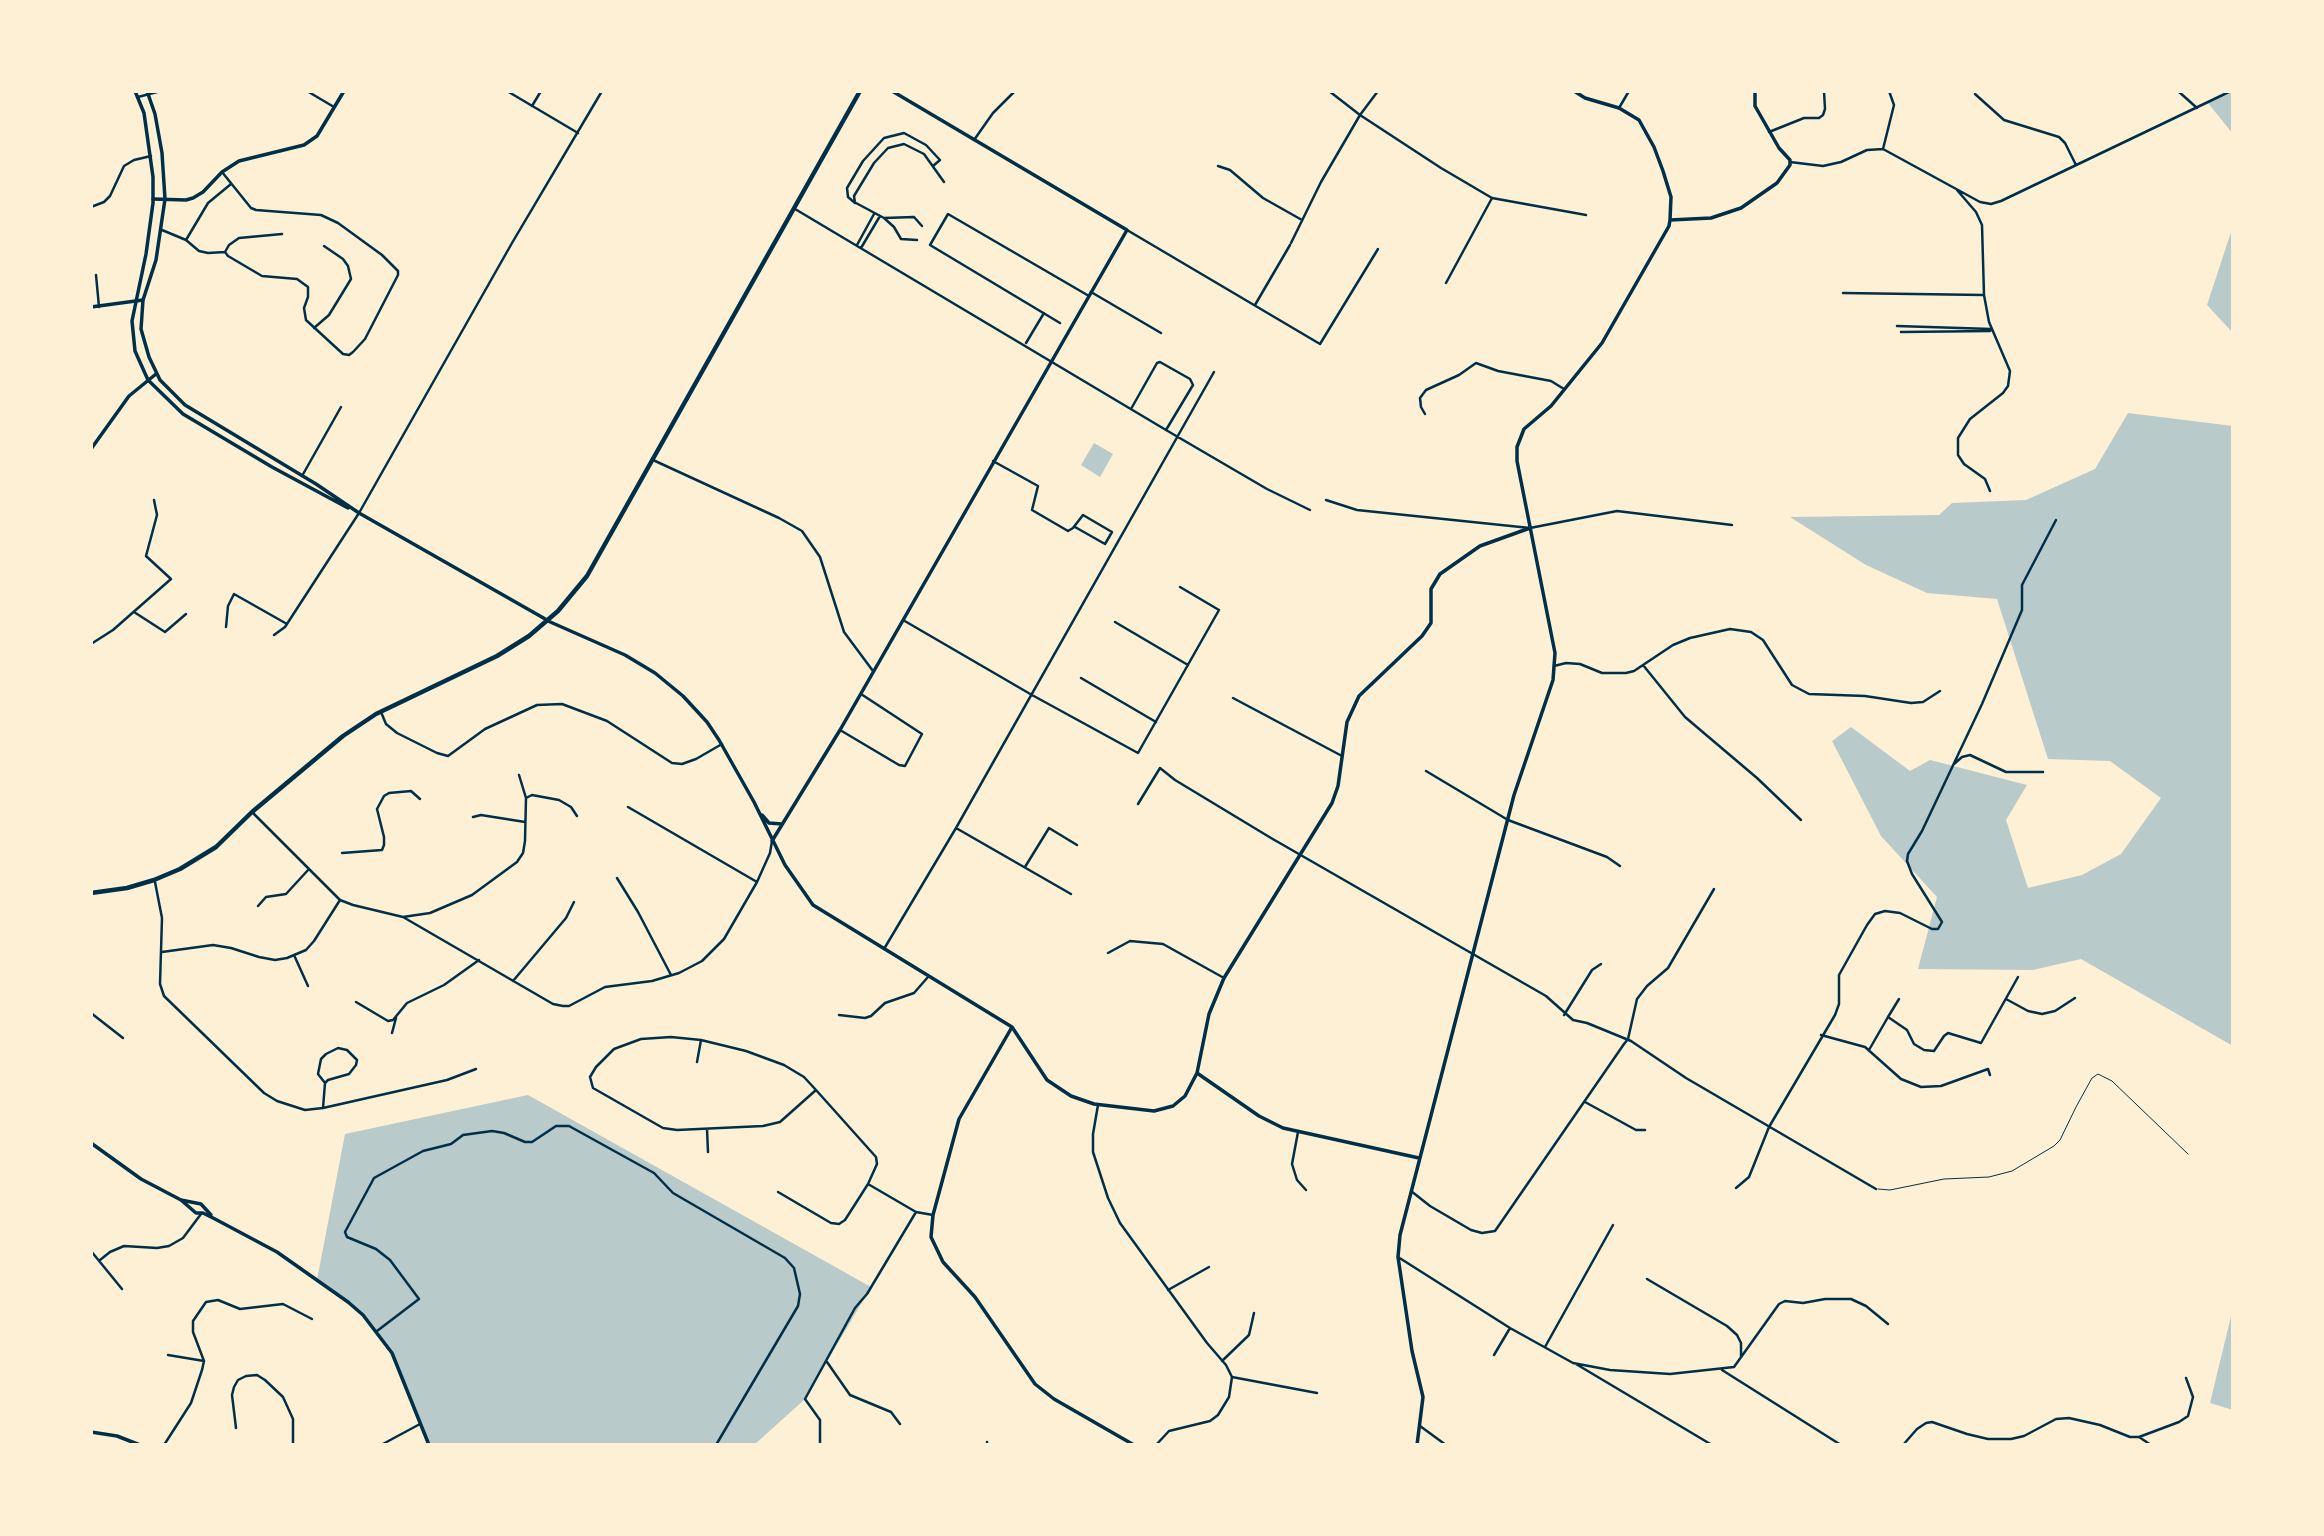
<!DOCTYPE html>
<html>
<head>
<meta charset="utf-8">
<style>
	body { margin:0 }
	#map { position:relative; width:2324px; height:1536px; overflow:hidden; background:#fdf0d5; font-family:Barlow,sans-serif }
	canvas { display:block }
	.frame { position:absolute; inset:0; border:93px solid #fdf0d5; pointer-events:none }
</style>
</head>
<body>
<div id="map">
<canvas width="2324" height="1536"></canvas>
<div class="frame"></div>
</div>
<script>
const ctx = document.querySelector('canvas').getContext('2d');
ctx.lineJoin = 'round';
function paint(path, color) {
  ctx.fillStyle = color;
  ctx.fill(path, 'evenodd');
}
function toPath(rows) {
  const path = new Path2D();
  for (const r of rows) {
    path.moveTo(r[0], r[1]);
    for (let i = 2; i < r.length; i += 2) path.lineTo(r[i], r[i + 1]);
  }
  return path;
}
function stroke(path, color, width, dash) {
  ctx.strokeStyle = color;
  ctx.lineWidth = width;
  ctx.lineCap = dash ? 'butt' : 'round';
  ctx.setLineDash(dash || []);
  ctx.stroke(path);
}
paint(toPath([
	[2233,92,2233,134,2208,103],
	[2233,226,2233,333,2207,305],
	[2128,413,2233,426,2233,1046,2081,959,2033,970,1918,969,1937,897,1881,836,1832,741,1851,727,1910,771,1930,760,2027,785,2006,820,2028,888,2082,875,2121,854,2161,798,2110,761,2048,759,1997,599,1927,593,1866,565,1790,517,1939,515,1952,503,2026,500,2095,469],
	[1094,443,1113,454,1100,477,1081,465],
	[528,1095,871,1287,805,1399,754,1445,430,1445,394,1356,365,1317,317,1280,345,1134],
	[2233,1308,2233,1410,2210,1403]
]), '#b9caca');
stroke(toPath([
	[1878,1189,1890,1190,1944,1179,1989,1177,2012,1171,2054,1146,2060,1140,2076,1107,2092,1078,2098,1074,2112,1081,2188,1154]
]), '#003049', 1);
stroke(toPath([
	[307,91,334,107],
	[507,91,578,133],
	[1329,91,1360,115,1441,168,1492,198,1586,215],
	[2178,91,2197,108],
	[1975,94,2004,120,2059,137,2065,143,2076,165],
	[138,97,161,91],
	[532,106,541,91],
	[1619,108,1629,91],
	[1769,132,1804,118,1819,118,1823,115,1825,109,1824,91],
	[974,140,993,113,1015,91],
	[1883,149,1894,105,1889,91],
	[1790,162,1823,166,1841,162,1867,150,1883,149,1980,202,1991,204,2001,201,2231,91],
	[933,166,940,160,926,145,904,133,884,138,863,161,847,188,848,197,855,203,854,196,874,163,888,148,904,144,924,154,944,182],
	[1218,166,1230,170,1263,198,1302,220],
	[222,172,251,208,256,210,321,215,338,223,382,255,398,271,398,275,365,339,353,352,349,355,343,354,306,320,304,308,308,297,308,287,297,279,262,276,228,256,225,252],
	[1957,190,1976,212,1982,225,1984,295,1989,322,2010,371,2008,386,2003,393,1970,419,1958,438,1958,455,1964,464,1985,479,1990,491],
	[856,203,884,218,914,217,922,226],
	[91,207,104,202,110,196,124,166,134,160,151,156],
	[795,209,1166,430,1267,489,1310,510],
	[884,218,894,227,901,239,917,240],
	[162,230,186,240,199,251,208,253,225,252],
	[1127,230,1320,344,1378,249],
	[186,240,208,203,231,184],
	[1291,243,1321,182,1360,115,1378,91],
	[857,245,874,214],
	[861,248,880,216],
	[225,252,229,245,239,238,282,234],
	[96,275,99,307],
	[1446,283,1492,198],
	[1091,292,1161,333],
	[1843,293,1984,295],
	[1255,305,1290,245],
	[1060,323,930,245,948,214,1089,296],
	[1897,326,1991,329],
	[314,328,329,315,351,279,348,266,343,259,324,246],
	[1901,332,1990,331,1991,329],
	[1026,343,1044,313],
	[1131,409,1157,363,1160,362,1190,379,1193,385,1166,430],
	[1425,414,1421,407,1420,398,1426,390,1459,375,1476,363,1498,371,1551,381,1564,389],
	[653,460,779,518,802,531,820,557,844,632,873,671],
	[993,461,1038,486,1032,510,1068,531,1073,528,1083,515,1112,532,1105,544,1075,527],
	[302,476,341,407],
	[1326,500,1357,510,1530,528,1617,511,1732,525],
	[134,612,165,632,186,614],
	[903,620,1032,695,1138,753,1219,610,1180,587],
	[1115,622,1188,665],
	[226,627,228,606,234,594,287,624],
	[274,635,285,627,359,513,512,243,602,91],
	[91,644,113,630,171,579,146,556,157,515,154,500],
	[1643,665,1685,717,1757,778,1801,820],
	[1554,666,1566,663,1580,664,1602,673,1626,673,1634,671,1673,645,1690,638,1730,629,1751,632,1763,640,1792,685,1809,694,1865,696,1911,703,1923,702,1940,691],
	[1081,678,1156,722],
	[1233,698,1342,756],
	[381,712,386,724,397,733,437,753,448,756,485,729,537,705,562,704,607,721,672,763,682,764,696,759,722,744],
	[840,730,899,765,905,766,922,734,861,694],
	[1954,764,1962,757,1970,755,2006,772,2043,772],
	[1426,771,1508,820,1607,857,1620,866],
	[526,798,532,795,559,800,571,807,577,816],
	[1138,804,1160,768,1175,780,1271,838,1546,996,1573,1020,1587,1023,1631,1041,1686,1078,1876,1189],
	[628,807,757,882],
	[252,812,340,900,353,905,403,917,553,1004,563,1006,569,1006,605,987,652,981,679,973,702,961,724,939,757,882,770,853,772,841],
	[473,817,481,815,525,822],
	[956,828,1071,894],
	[342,853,382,850,384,845,384,837,377,809,384,796,389,793,411,791,420,799],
	[1025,867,1049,828,1077,845],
	[617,878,638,912,671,975],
	[155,882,162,918,160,984,164,996,264,1093,277,1101,305,1110,323,1108,447,1080,476,1069],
	[258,906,266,897,286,894,309,869],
	[403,917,430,913,472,895,517,862,523,853,525,841,526,798,519,775],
	[884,949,956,828,1214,372],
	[162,952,213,945,231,948,259,957,275,960,287,958,306,950,314,941,340,900],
	[1108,953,1130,941,1163,944,1224,978],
	[294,955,308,986],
	[513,981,566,918,574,902],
	[2006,999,2028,1011,2042,1014,2055,1011,2075,998],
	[356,1002,388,1021,393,1020,407,1003,444,985,479,960],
	[91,1013,123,1038],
	[839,1015,865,1018,871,1016,885,1003,914,993,928,977],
	[1564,1015,1592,970,1601,964],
	[1888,1017,1899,999],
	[392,1033,396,1018],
	[1821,1035,1865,1047,1901,1079,1921,1087,1941,1086,1988,1069,1990,1075],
	[1869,1050,1888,1017,1907,1030,1914,1044,1924,1050,1934,1051,1944,1036,1948,1033,1981,1043,2018,977],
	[697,1062,701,1040],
	[1585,1102,1636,1130,1645,1130],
	[1098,1105,1093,1134,1093,1152,1108,1198,1120,1223,1207,1343,1226,1365,1232,1377,1229,1397,1218,1415,1210,1421,1169,1431,1156,1445],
	[323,1108,325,1083,328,1080,349,1074,356,1065,357,1060,347,1050,338,1048,326,1054,321,1059,318,1074,325,1083],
	[707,1129,708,1152],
	[1298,1132,1292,1164,1297,1180,1306,1190],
	[868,1184,916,1212,933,1215],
	[1736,1188,1749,1177,1769,1127,1835,1015,1839,1004,1839,975,1867,925,1875,914,1885,911,1900,913,1932,929,1938,929,1942,922,1912,874,1907,861,1908,854,1922,831,1982,704,2022,610,2022,585,2056,520],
	[1411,1191,1430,1206,1471,1230,1482,1233,1495,1231,1624,1044,1628,1039,1637,999,1647,986,1668,968,1714,889],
	[778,1192,831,1223,839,1224,845,1220,868,1184,877,1164,876,1157,816,1090,804,1077,784,1065,746,1051,701,1040,671,1037,641,1039,614,1049,596,1067,590,1077,593,1088,663,1128,677,1130,763,1126,780,1122,816,1090],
	[91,1251,122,1289],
	[1398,1257,1510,1328,1573,1363,1610,1370,1670,1374,1734,1367,1779,1304,1785,1301,1803,1303,1825,1299,1851,1299,1866,1306,1888,1324],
	[100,1260,110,1252,124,1246,157,1248,169,1246,183,1238,201,1214],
	[1647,1279,1727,1326,1737,1335,1741,1343,1741,1357],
	[1168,1290,1209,1267],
	[377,1331,419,1299,390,1260,376,1249,347,1237,345,1232,374,1178,423,1151,451,1144,463,1135,492,1131,504,1133,525,1142,532,1142,556,1126,569,1126,654,1173,673,1193,785,1258,794,1268,800,1294,798,1306,716,1445],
	[1545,1347,1613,1225],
	[168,1355,204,1361],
	[1494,1355,1510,1328],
	[1222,1361,1249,1335,1254,1313],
	[827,1362,850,1395,891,1412,900,1424],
	[1576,1364,1712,1445],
	[1722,1370,1841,1445],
	[1232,1377,1317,1393],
	[1420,1426,1446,1445],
	[236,1428,232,1395,234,1387,238,1380,246,1376,257,1375,265,1380,283,1397,293,1419,293,1445],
	[2139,1437,2151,1445],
	[164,1445,191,1403,202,1370,204,1361,193,1332,193,1321,206,1302,218,1300,240,1309,283,1304,312,1319],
	[381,1445,420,1424],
	[820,1445,820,1420,805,1399,855,1308,867,1294,916,1212],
	[987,1445,987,1442],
	[1903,1445,1917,1429,1926,1423,1932,1422,1967,1434,1988,1439,2011,1439,2024,1436,2056,1419,2069,1418,2100,1425,2130,1437,2139,1437,2179,1422,2188,1416,2193,1397,2186,1378]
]), '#003049', 2.5);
stroke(toPath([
	[153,199,186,200,193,198,203,192,222,172,239,161,304,145,317,136,344,91],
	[1670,220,1711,218,1741,208,1777,183,1790,165,1790,160,1779,148,1755,106,1755,91],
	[91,307,143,300],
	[91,449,129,396,156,374],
	[548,621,625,655,655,673,683,696,707,722,719,740,754,802,785,865,813,905,1012,1027,959,1119,933,1215,931,1237,943,1262,975,1297,1035,1384,1054,1399,1134,1445],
	[762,815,769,823,782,824],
	[772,841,840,730,1127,230,892,91],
	[1012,1027,1047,1080,1071,1096,1094,1104,1154,1111,1173,1106,1185,1096,1197,1073,1209,1014,1224,978,1332,803,1338,786,1347,722,1359,696,1422,636,1431,623,1431,589,1440,574,1480,546,1530,528],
	[1197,1073,1259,1116,1283,1128,1419,1158],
	[91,1432,117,1436,140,1445],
	[1417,1445,1423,1397,1412,1351,1398,1257,1400,1235,1514,795,1553,680,1555,653,1517,461,1517,447,1524,429,1551,406,1602,343,1669,226,1670,220,1671,197,1663,171,1654,147,1639,120,1619,108,1585,98,1574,91]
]), '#003049', 3.5);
stroke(toPath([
	[135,91,144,113,153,177,153,203,146,254,132,321,135,351,148,380,183,414,272,467,348,508],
	[147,91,155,114,162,153,165,199,156,260,143,300,141,329,149,357,160,380,185,405,316,484,359,513,547,620],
	[91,1143,141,1179,181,1200,201,1204,211,1215],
	[181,1200,196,1213,203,1213,215,1219,277,1252,348,1302,363,1315,392,1353,429,1445]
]), '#003049', 3.5);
stroke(toPath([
	[91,893,127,888,154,880,180,869,216,847,252,812,343,736,376,714,497,656,529,636,558,611,587,576,860,91]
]), '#003049', 4.5);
</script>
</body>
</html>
